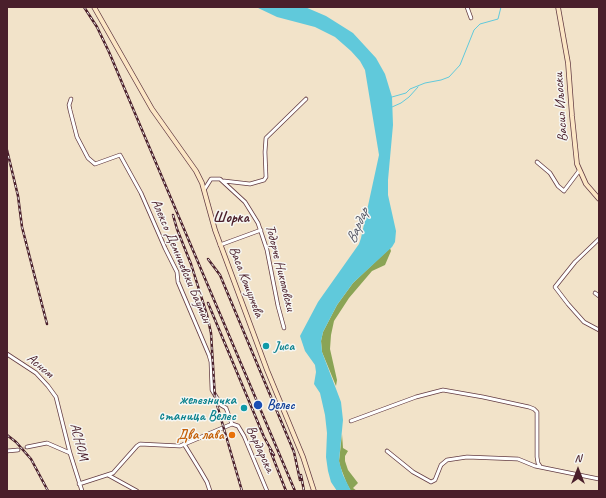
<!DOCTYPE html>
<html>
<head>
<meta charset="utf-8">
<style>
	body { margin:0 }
	#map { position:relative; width:606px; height:498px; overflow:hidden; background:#f2e3c9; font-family:Caveat,sans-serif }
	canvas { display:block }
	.frame { position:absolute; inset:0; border:8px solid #4a1f2b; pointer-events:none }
	.north { position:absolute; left:558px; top:450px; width:40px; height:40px; -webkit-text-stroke:3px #f6f6f2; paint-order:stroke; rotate:0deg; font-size:11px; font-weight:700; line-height:16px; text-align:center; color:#4a1f2b }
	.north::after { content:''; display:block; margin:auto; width:14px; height:18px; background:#4a1f2b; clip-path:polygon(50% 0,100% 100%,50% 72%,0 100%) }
</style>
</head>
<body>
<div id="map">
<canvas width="606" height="498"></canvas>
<div class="frame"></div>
<div class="north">N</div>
</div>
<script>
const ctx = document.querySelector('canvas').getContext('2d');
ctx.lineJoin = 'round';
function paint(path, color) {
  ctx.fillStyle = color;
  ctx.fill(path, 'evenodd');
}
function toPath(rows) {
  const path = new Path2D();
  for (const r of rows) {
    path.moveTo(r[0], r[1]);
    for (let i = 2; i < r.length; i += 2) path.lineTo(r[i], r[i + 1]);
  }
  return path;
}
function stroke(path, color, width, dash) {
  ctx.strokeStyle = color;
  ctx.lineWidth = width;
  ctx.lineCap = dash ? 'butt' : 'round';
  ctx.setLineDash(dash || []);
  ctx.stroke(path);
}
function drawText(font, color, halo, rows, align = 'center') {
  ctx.font = font + ' Caveat,sans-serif';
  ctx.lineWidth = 3;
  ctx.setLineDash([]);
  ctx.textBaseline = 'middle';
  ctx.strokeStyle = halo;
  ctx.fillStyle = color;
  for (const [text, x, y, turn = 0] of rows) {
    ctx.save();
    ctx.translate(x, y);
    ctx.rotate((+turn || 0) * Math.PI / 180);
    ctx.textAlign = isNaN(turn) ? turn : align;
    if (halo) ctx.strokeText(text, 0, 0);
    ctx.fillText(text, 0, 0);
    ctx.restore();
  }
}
paint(toPath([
	[390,248,391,251,385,265,372,271,349,298,334,321,331,335,330,349,337,380,336,386,322,352,321,341,323,332,337,305,353,283],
	[342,434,343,448,348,451,345,456,345,461,348,470,358,483,353,488,357,491,351,491,347,484,340,466,339,461]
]), '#8aa455');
paint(toPath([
	[256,7,305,7,326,16,353,33,376,58,385,74,392,97,393,125,388,180,388,195,396,231,395,242,392,247,353,283,337,305,323,332,321,341,322,352,341,402,343,420,339,461,343,475,351,491,337,491,331,482,328,471,326,457,327,433,325,415,320,393,314,384,316,372,315,365,305,351,300,336,318,302,359,244,361,238,379,155,365,70,360,61,351,51,335,37,315,27,277,17]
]), '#60c9db');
stroke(toPath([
	[392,97,406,93,410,89,425,83,441,80,449,77,460,65,474,30,480,24,498,19,501,7],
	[392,107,401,103,409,97,418,87]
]), '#60c9db', 1);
stroke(toPath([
	[18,450,27,447]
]), '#d0bca9', 3, [3, 1.5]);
const minor = toPath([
	[467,7,471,18],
	[71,99,69,105,70,110,77,137,88,158,95,164,120,155,141,193,165,248,177,272,178,282,209,355,211,362,212,390,221,405,226,408,232,424],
	[537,162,550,173,558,186,564,191,579,171],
	[224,181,250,184,264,180,266,177,265,152,266,138,306,99],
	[204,190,211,179,220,179,245,202,258,223,267,250,278,306,284,328],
	[599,239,575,262,555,287,568,304,584,322,599,330],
	[220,245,261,230],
	[595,293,599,296],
	[7,354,36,373,48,386,56,397,70,453,82,491],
	[351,421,416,397,443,390,483,397,529,407,534,409,537,412,537,457,538,463,540,466],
	[184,444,200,470,207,482,210,491],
	[27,447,47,443,70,453],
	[7,451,18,450],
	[387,451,413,472,431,482,435,480,441,465,447,460,467,457,518,459,535,466,599,479],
	[108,475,137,491],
	[79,484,113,473,137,446,140,444,180,446,232,424,238,426,244,436,267,491]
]);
const secondary = toPath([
	[94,7,152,109,196,171,202,183,215,230,267,370,303,457,314,491],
	[558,7,568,63,572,116,577,164,586,184,599,199]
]);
stroke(minor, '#633c43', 4.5);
stroke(secondary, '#633c43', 5.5);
stroke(minor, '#fff', 3);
stroke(secondary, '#fce6c4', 4);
const rail = toPath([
	[84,7,97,27,109,52,295,491],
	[7,150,18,196,22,227,47,324],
	[173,215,177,229,191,264,207,315,211,333,215,398,242,491],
	[208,259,220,275,294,452,300,480],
	[208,303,264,437,274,455],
	[7,435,16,442,31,459,48,491],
	[270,450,286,491],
	[301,475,304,491]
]);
stroke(rail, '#4a1f2b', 2.5);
stroke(rail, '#f6f6f2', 1, [3]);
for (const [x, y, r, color] of [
	[266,346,4,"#0f9aa8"],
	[258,405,5,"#1a4fb4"],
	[244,408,4,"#0f9aa8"],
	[232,435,4,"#e8710a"]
]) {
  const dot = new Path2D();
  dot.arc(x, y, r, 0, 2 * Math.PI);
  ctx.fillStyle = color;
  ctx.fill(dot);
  stroke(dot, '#f6f6f2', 1.5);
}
drawText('14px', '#4a1f2b', '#f6f6f2', [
	["Васил Иљоски",561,107,-94],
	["Алексо Демниевски Бауман",181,261,67],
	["Тодорче Николовски",280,268,76],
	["Васа Кошулчева",246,282,69],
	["Асном",40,366,40],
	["АСНОМ",79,442,75],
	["Вардарска",260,449,65]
]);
drawText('bold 14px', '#0d838f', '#f6f6f2', [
	["Juca",274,346],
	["железничка",236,400,"right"],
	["станица Велес",236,416,"right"]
], 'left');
drawText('bold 14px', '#164399', '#f6f6f2', [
	["Велес",267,405]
], 'left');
drawText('bold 14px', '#c56008', '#f6f6f2', [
	["Два лава",224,435]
], 'right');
drawText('bold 15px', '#4a1f2b', '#f6f6f2', [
	["Шорка",231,218]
]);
drawText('italic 15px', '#515260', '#f6f6f2', [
	["Вардар",358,226,-67]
]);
</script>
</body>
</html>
